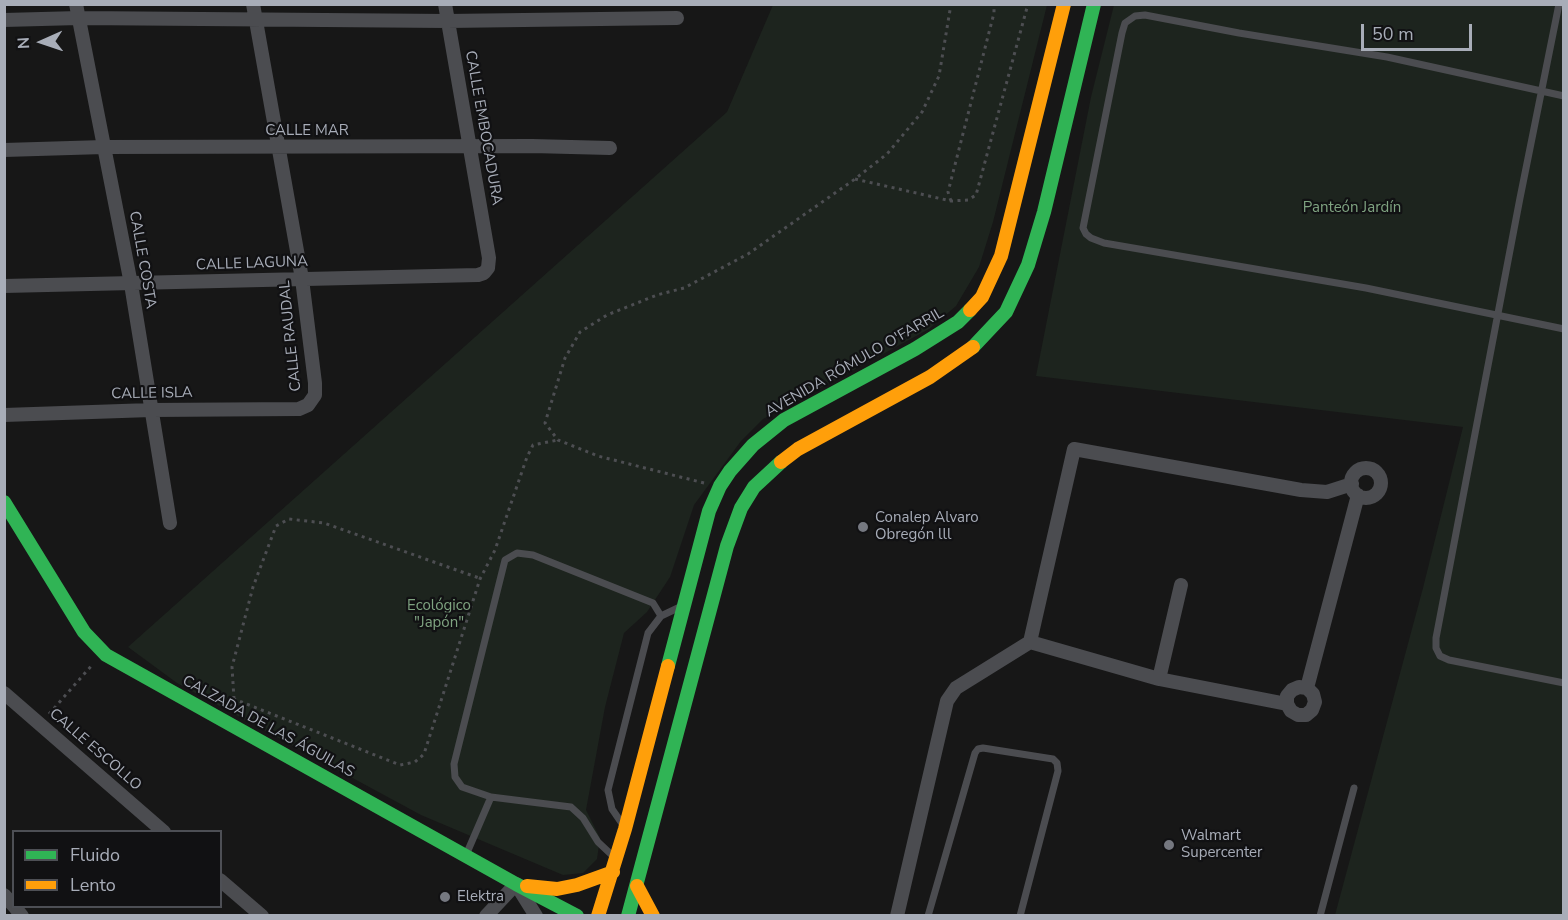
<!DOCTYPE html>
<html>
<head>
<meta charset="utf-8">
<style>
	body { margin:0 }
	#map { position:relative; width:1568px; height:920px; overflow:hidden; background:#171717; font-family:"Nunito Sans",sans-serif }
	canvas { display:block }
	.frame { position:absolute; inset:0; border:6px solid #a8adb8; pointer-events:none }
	.legend { position:absolute; left:12px; top:830px; width:210px; height:78px; box-sizing:border-box; background:#111113; border:2px solid #4d4f55; margin:0; padding:8px 10px; list-style:none; font-size:18px; color:#a8adb8 }
	.legend li { display:flex; align-items:center; gap:12px; height:30px }
	.legend b { width:30px; border:2px solid #4d4f55 }
	.north { position:absolute; left:12px; top:12px; width:60px; height:60px; -webkit-text-stroke:4px #111113; paint-order:stroke; rotate:267deg; font-size:16px; font-weight:700; line-height:24px; text-align:center; color:#a8adb8 }
	.north::after { content:''; display:block; margin:auto; width:21px; height:27px; background:#a8adb8; clip-path:polygon(50% 0,100% 100%,50% 72%,0 100%) }
	.scale { position:absolute; left:1361px; top:24px; width:111px; height:27px; box-sizing:border-box; border:3px solid #a8adb8; border-top:0; padding-left:8px; font-size:18px; line-height:21px; white-space:nowrap; color:#a8adb8; -webkit-text-stroke:4px #111113; paint-order:stroke }
</style>
</head>
<body>
<div id="map">
<canvas width="1568" height="920"></canvas>
<div class="frame"></div>
<ul class="legend">
<li><b style="height:8px;background:#30b455"></b>Fluido</li>
<li><b style="height:8px;background:#ff9f0a"></b>Lento</li>
</ul>
<div class="north">N</div>
<div class="scale">50 m</div>
</div>
<script>
const ctx = document.querySelector('canvas').getContext('2d');
ctx.lineJoin = 'round';
function paint(path, color) {
  ctx.fillStyle = color;
  ctx.fill(path, 'evenodd');
}
function toPath(rows) {
  const path = new Path2D();
  for (const r of rows) {
    if (r.length === 3) {
      path.moveTo(r[0] + r[2], r[1]);
      path.arc(r[0], r[1], r[2], 0, 2 * Math.PI);
      continue;
    }
    path.moveTo(r[0], r[1]);
    for (let i = 2; i < r.length; i += 2) path.lineTo(r[i], r[i + 1]);
  }
  return path;
}
function stroke(path, color, width, dash) {
  ctx.strokeStyle = color;
  ctx.lineWidth = width;
  ctx.lineCap = dash ? 'butt' : 'round';
  ctx.setLineDash(dash || []);
  ctx.stroke(path);
}
function drawText(font, color, halo, rows, align = 'center') {
  ctx.font = font + ' "Nunito Sans",sans-serif';
  ctx.lineWidth = 4.5;
  ctx.setLineDash([]);
  ctx.textBaseline = 'middle';
  ctx.strokeStyle = halo;
  ctx.fillStyle = color;
  for (const [text, x, y, turn = 0] of rows) {
    ctx.save();
    ctx.translate(x, y);
    ctx.rotate((+turn || 0) * Math.PI / 180);
    ctx.textAlign = isNaN(turn) ? turn : align;
    if (halo) ctx.strokeText(text, 0, 0);
    ctx.fillText(text, 0, 0);
    ctx.restore();
  }
}
paint(toPath([
	[773,5,1047,5,993,222,979,267,956,306,929,329,763,419,741,441,694,505,670,577,647,612,624,633,605,707,586,810,600,838,597,859,583,873,563,875,421,815,177,683,128,647,727,112],
	[1114,5,1563,5,1563,915,1335,915,1423,588,1463,427,1036,376,1091,97]
]), '#1d241e');
stroke(toPath([
	[855,179,951,201,968,200,976,195,1028,4],
	[951,201,948,192,994,13,994,4],
	[704,483,598,456,558,440,545,423,565,358,580,332,607,315,657,295,684,288,748,254,855,179,887,154,922,112,939,76,951,4],
	[234,699,232,667,253,587,276,526,289,519,324,523,479,578],
	[231,707,234,699,400,765,415,762,424,754,480,579,495,550,527,457,533,445,558,440],
	[49,714,93,664]
]), '#4d4e52', 3, [3, 4.5]);
stroke(toPath([
	[1559,4,1520,198,1436,638,1436,648,1440,656,1449,660,1564,683],
	[1564,96,1387,57,1239,33,1145,15,1135,16,1125,23,1122,33,1083,228,1086,234,1091,238,1104,243,1366,288,1564,329],
	[491,797,571,807,583,818,598,842,615,858],
	[623,825,612,809,608,790,648,633,661,616,682,606],
	[466,855,491,797,462,787,455,777,454,764,505,560,517,553,533,555,653,603,661,616],
	[928,916,975,753,978,749,983,748,1053,759,1057,763,1058,771,1020,916],
	[1320,916,1354,788]
]), '#4b4c50', 7);
stroke(toPath([
	[76,4,131,284,170,523],
	[4,20,79,18,447,21,677,18],
	[4,150,104,147,532,146,610,148],
	[4,286,478,275,484,273,488,268,489,258,445,4],
	[4,415,151,410,299,409,308,405,315,395,315,383,302,279,253,4],
	[1366,483,15],
	[1030,642,1159,679,1287,704,1291,711,1298,715,1306,715,1312,710,1315,702,1313,694,1307,688,1299,687,1292,690,1287,696,1287,704],
	[1159,679,1181,585],
	[1307,688,1358,495],
	[4,693,164,832],
	[220,880,262,916],
	[4,895,14,906],
	[14,906,22,916],
	[486,916,516,884,536,916],
	[897,916,947,701,956,688,1030,642,1074,449,1301,490,1327,492,1352,484]
]), '#4b4c50', 14);
stroke(toPath([
	[973,347,1006,312,1028,265,1044,212,1094,4],
	[4,502,84,632,106,655,516,884,577,916],
	[668,666,709,511,720,486,730,471,753,445,784,420,915,349,958,322,970,310],
	[628,916,727,546,741,508,754,487,781,462]
]), '#30b455', 14);
stroke(toPath([
	[970,310,982,297,1001,256,1064,4],
	[781,462,798,449,930,377,973,347],
	[527,886,557,889,577,885,613,872],
	[637,886,653,916],
	[598,916,625,829,668,666]
]), '#ff9f0a', 14);
for (const [x, y, r, color] of [
	[863,527,6,"#757880"],
	[1169,845,6,"#757880"],
	[445,897,6,"#757880"]
]) {
  const dot = new Path2D();
  dot.arc(x, y, r, 0, 2 * Math.PI);
  ctx.fillStyle = color;
  ctx.fill(dot);
  stroke(dot, '#111113', 2);
}
drawText('15px', '#a8adb8', '#111113', [
	["CALLE EMBOCADURA",483,128,80],
	["CALLE MAR",307,131],
	["CALLE COSTA",142,260,80],
	["CALLE LAGUNA",252,264,-2],
	["CALLE RAUDAL",291,336,-96],
	["AVENIDA RÓMULO O'FARRIL",855,363,-30],
	["CALLE ISLA",152,394,-1],
	["CALZADA DE LAS ÁGUILAS",268,727,29],
	["CALLE ESCOLLO",95,750,41]
]);
drawText('15px', '#7fa381', '#111113', [
	["Panteón Jardín",1352,208],
	["Ecológico",439,606],
	["\"Japón\"",439,623]
]);
drawText('15px', '#a8adb8', '#111113', [
	["Conalep Alvaro",875,518],
	["Obregón lll",875,535],
	["Walmart",1181,836],
	["Supercenter",1181,853],
	["Elektra",457,897]
], 'left');
</script>
</body>
</html>
